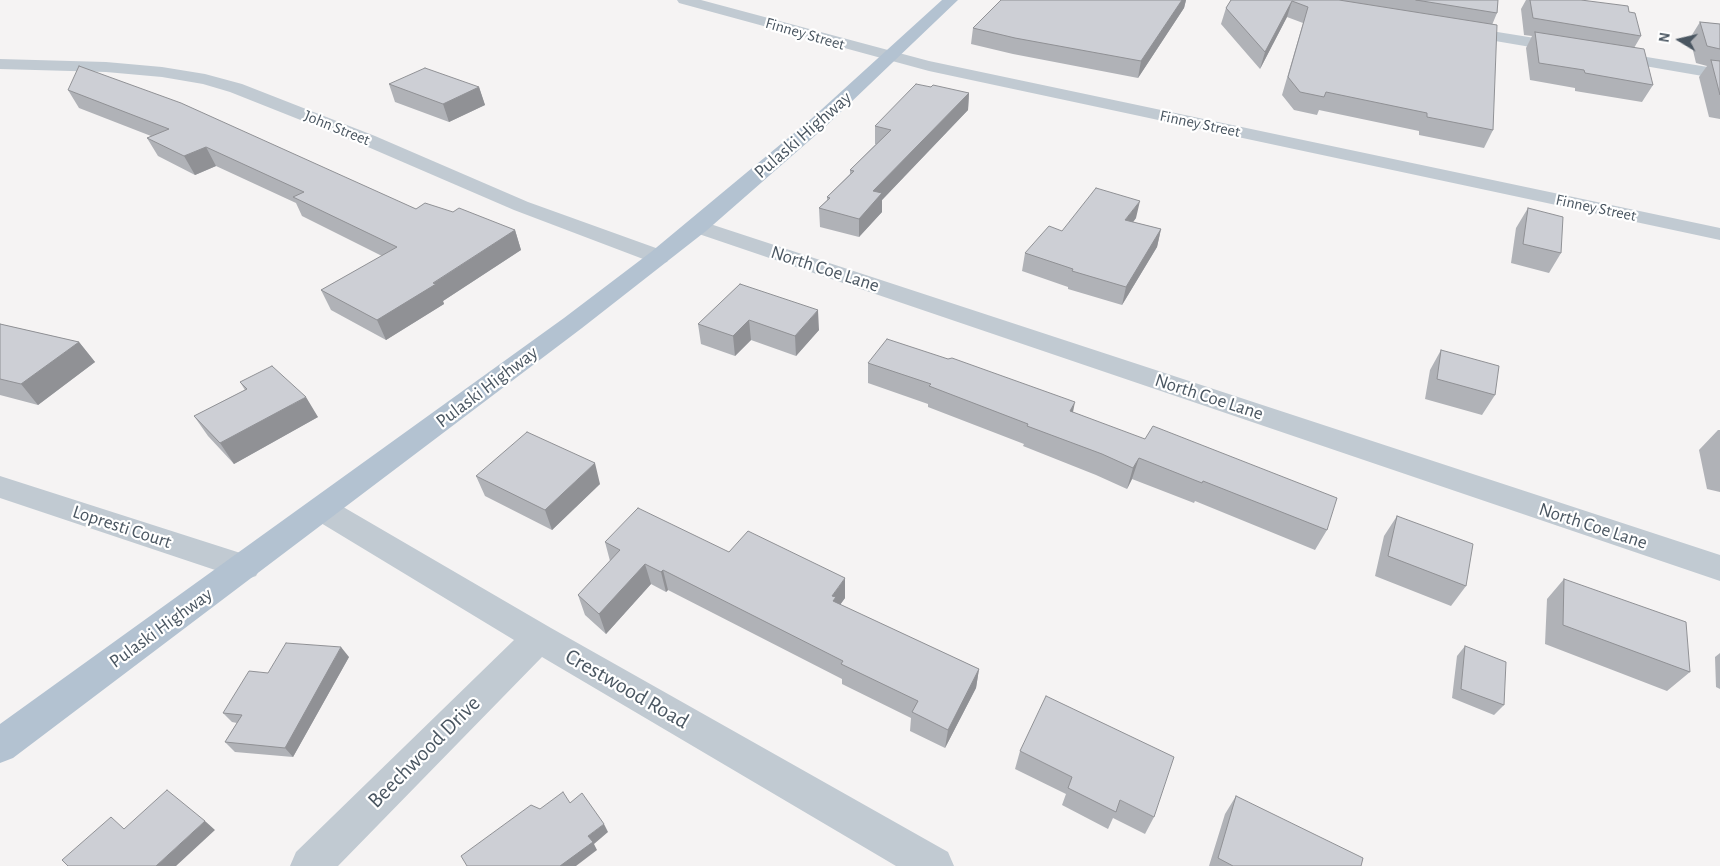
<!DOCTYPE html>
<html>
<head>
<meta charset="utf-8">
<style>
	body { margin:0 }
	#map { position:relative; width:1720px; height:866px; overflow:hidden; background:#f5f3f3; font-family:"Alegreya Sans",sans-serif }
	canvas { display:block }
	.north { position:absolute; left:1655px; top:15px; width:50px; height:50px; -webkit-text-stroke:4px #fff; paint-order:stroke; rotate:279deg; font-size:14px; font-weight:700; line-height:20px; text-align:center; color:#4a5661 }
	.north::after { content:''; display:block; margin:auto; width:18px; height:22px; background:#4a5661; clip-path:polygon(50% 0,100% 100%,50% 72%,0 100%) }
</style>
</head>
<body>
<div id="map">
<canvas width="1720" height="866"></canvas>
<div class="north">N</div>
</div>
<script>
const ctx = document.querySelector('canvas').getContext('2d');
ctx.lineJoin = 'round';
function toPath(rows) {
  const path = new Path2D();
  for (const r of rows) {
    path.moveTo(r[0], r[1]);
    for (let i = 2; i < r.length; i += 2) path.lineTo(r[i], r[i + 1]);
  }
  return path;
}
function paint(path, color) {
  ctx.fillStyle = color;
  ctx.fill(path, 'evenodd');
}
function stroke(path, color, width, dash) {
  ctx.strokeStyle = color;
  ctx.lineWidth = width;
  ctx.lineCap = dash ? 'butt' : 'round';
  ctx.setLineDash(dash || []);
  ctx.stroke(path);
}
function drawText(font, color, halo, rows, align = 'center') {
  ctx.font = font + ' "Alegreya Sans",sans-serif';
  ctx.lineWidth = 4.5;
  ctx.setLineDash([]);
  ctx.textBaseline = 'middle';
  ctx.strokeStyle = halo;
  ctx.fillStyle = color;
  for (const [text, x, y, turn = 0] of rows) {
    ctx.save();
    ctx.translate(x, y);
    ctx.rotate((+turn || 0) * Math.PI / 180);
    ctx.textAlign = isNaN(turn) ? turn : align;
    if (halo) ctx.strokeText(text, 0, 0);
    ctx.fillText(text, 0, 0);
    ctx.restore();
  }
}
paint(toPath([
	[677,0,701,0,929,61,1720,228,1720,240,929,71,679,3,677,0],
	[1460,26,1566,43,1572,45,1574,48,1572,51,1566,53,1454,34,1452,31,1454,28,1460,26],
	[1610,51,1720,69,1720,79,1604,59,1602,56,1604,53,1610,51],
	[0,59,106,62,162,67,205,74,242,84,375,136,528,202,667,252,670,257,667,262,659,264,651,262,514,210,361,144,230,92,203,84,162,77,106,72,0,69,0,59],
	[698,220,1720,555,1720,581,690,231,687,226,690,221,698,220],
	[0,476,256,558,261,567,256,576,245,580,0,498,0,476],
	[322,498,333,501,551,628,948,852,954,866,896,866,542,657,338,866,290,866,296,852,514,640,311,517,307,509,311,501,322,498]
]), '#c1cad2');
paint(toPath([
	[942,0,958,0,825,127,706,231,582,328,13,758,0,763,0,724,564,318,651,252,811,119,942,0]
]), '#b3c2d1');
paint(toPath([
	[1001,0,1186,0,1184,8,1138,78,1013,54,971,44,973,28],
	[1231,0,1498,0,1497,13,1492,25,1493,130,1484,148,1419,135,1419,131,1319,110,1317,115,1294,110,1282,95,1303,23,1287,17,1260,69,1221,24,1226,8],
	[1526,0,1581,0,1629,12,1641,36,1634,48,1653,85,1642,102,1575,91,1575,88,1530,80,1526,48,1532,36,1524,35,1521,9],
	[1700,22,1720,24,1720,119,1709,117,1699,77,1707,66,1696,63,1690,38],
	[389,84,479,87,485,105,449,122,395,102],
	[931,87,969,93,968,110,882,200,882,212,859,237,820,227,819,208,827,200,827,197,850,174,850,170,876,144,875,144,875,126],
	[68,90,416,209,453,212,515,230,521,250,443,301,444,304,386,340,331,310,321,290,382,256,302,216,296,203,216,166,195,175,158,156,147,138,151,136,79,108],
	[1528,208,1561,253,1549,273,1511,263,1516,228],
	[1136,218,1133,222,1161,229,1157,247,1122,305,1068,289,1068,287,1022,271,1025,253,1062,231],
	[740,284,819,330,796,356,751,340,735,356,701,344,698,324],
	[0,324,79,342,95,362,38,405,0,395],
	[1441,350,1495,395,1482,415,1425,399,1430,370],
	[868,363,1073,412,1327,530,1315,550,1195,501,1194,503,1132,479,1127,489,1096,475,1023,446,1024,444,928,407,928,404,868,383],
	[240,382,318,417,234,464,208,436,194,416,245,390],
	[1718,430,1720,430,1720,492,1707,489,1699,450],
	[476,476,600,484,552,530,485,496],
	[1397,516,1466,586,1451,606,1375,576,1384,536],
	[605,542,729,552,845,598,840,605,979,669,976,688,945,748,910,731,911,718,842,684,842,679,668,590,666,592,651,584,606,634,585,615,578,595,610,561],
	[1564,579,1690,672,1667,691,1545,644,1547,599],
	[1465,646,1504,705,1494,715,1452,698,1457,656],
	[1720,653,1720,689,1716,687,1715,657],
	[349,657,293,757,235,752,225,742,237,723,232,722,223,713,268,673],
	[1020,751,1154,817,1145,834,1113,818,1108,829,1062,805,1066,794,1015,769],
	[1236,796,1361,866,1209,866,1225,814]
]), '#b0b2b7');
paint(toPath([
	[1182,0,1186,0,1184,8,1138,78,1141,61],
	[1292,1,1287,17,1260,69,1265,52],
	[479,87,485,105,449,122,443,104],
	[969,93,968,110,882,200,882,212,859,237,859,219,873,191],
	[206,147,216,166,195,175,184,156],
	[1140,201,1136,218,1121,238,1125,220],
	[1161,229,1157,247,1122,305,1126,287],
	[515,230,521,250,443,301,444,304,386,340,377,320],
	[818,310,819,330,796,356,795,336],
	[749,320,751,340,735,356,733,336],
	[79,342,95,362,38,405,21,384],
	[306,397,318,417,234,464,220,443],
	[1075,402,1071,422,1070,411],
	[1139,458,1132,479,1127,489,1133,468],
	[595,463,600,484,552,530,545,510],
	[645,564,651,584,606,634,599,614],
	[663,570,668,590,666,592,661,572],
	[845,578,845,598,836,610,832,596],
	[341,647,349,657,293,757,285,748],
	[979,669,976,688,945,748,948,730],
	[205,821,215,830,176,866,156,866],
	[604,824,608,832,594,844,597,850,576,866,560,866,588,836]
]), '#909195');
const building = toPath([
	[1001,0,1182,0,1141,61,1015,38,973,28,1001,0],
	[1231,0,1339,0,1497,25,1493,130,1427,117,1427,113,1326,92,1324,97,1300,92,1288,77,1308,7,1292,1,1265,52,1226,8,1231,0],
	[1416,0,1498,0,1497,13,1416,0],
	[1530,0,1581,0,1628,6,1629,12,1635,13,1641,36,1533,18,1530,0],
	[1700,22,1720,24,1720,49,1707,46,1700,22],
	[1535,32,1644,49,1653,85,1585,73,1584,70,1539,63,1535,32],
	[1711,60,1720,61,1720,95,1711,60],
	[79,66,181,103,416,209,425,203,453,212,459,208,515,230,433,283,436,284,377,320,321,290,397,247,293,197,304,192,206,147,184,156,147,138,169,129,68,90,79,66],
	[425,68,479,87,443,104,389,84,425,68],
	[916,84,931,87,933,85,969,93,873,191,882,193,859,219,819,208,830,198,827,197,854,171,850,170,891,130,875,126,916,84],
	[1096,188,1140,201,1125,220,1161,229,1126,287,1072,271,1073,269,1025,253,1049,226,1062,231,1096,188],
	[1528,208,1563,217,1561,253,1523,244,1528,208],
	[740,284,818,310,795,336,749,320,733,336,698,324,740,284],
	[0,324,79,342,21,384,0,379,0,324],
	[887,339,948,359,952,358,1075,402,1070,411,1145,439,1153,426,1337,498,1327,530,1203,481,1202,483,1139,458,1133,468,1102,454,1027,426,1028,424,929,386,931,384,868,363,887,339],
	[1441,350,1499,366,1495,395,1437,379,1441,350],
	[272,366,306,397,220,443,194,416,247,389,240,382,272,366],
	[527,432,595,463,545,510,476,476,527,432],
	[638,508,729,552,748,531,845,578,832,596,836,597,833,601,979,669,948,730,912,712,918,701,841,664,843,661,663,570,661,572,645,564,599,614,578,595,620,550,605,542,638,508],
	[1397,516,1473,544,1466,586,1388,556,1397,516],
	[1564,579,1686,622,1690,672,1563,625,1564,579],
	[286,643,341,647,285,748,225,742,242,715,223,713,249,671,268,673,286,643],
	[1465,646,1506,662,1504,705,1461,689,1465,646],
	[1046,696,1174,757,1154,817,1120,800,1116,812,1068,788,1072,777,1020,751,1046,696],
	[167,790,205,821,156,866,68,866,62,860,111,817,124,829,167,790],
	[563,792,570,803,582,793,604,824,588,836,593,842,560,866,467,866,461,856,531,805,540,809,563,792],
	[1236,796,1363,858,1361,866,1233,866,1218,858,1236,796]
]);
paint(building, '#cdcfd5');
stroke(building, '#909195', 1);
drawText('16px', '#4a5661', '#fff', [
	["Finney Street",805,34,16],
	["Finney Street",1200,124,12],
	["John Street",337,128,22],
	["Finney Street",1596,208,12]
]);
drawText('19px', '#4a5661', '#fff', [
	["Pulaski Highway",803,135,-41],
	["North Coe Lane",825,269,18],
	["Pulaski Highway",487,387,-37],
	["North Coe Lane",1209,397,18],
	["North Coe Lane",1593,526,18],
	["Lopresti Court",122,527,18],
	["Pulaski Highway",161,628,-36]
]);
drawText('22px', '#4a5661', '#fff', [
	["Crestwood Road",627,689,30],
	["Beechwood Drive",424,752,-45]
]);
</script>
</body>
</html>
